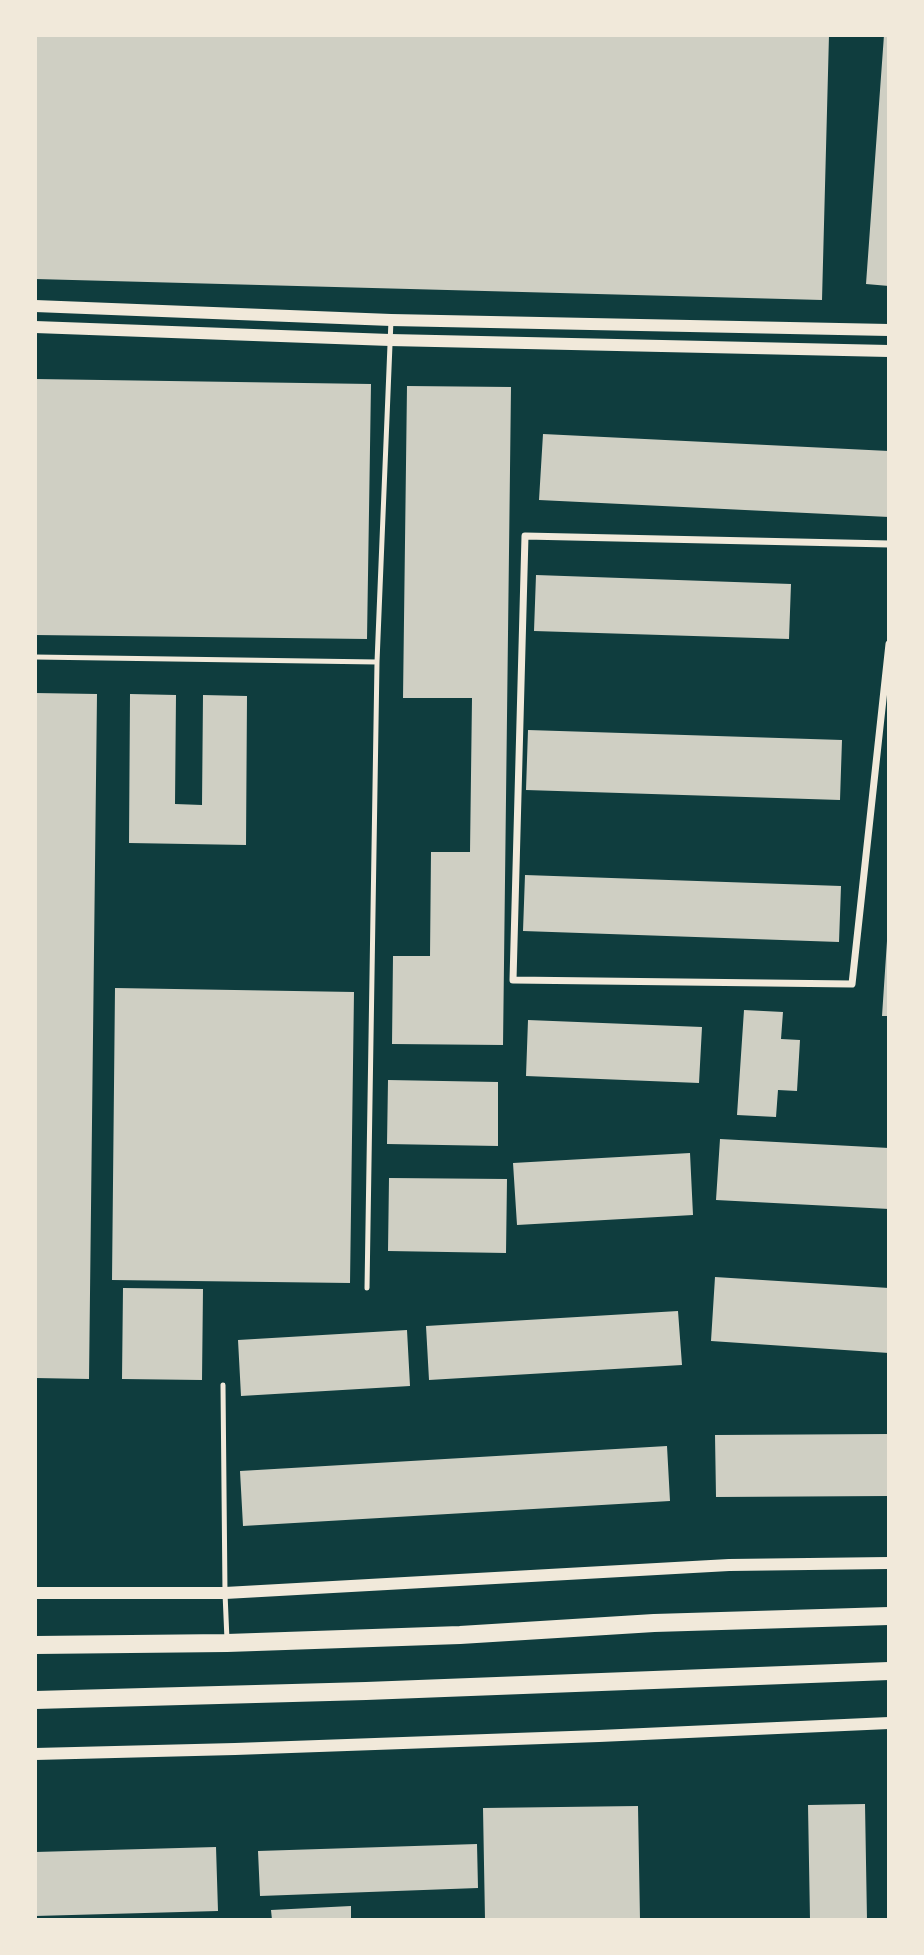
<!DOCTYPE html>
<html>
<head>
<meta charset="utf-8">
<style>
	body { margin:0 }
	#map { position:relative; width:924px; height:1955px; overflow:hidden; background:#0f3d3e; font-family:Montserrat,sans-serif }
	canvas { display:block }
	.frame { position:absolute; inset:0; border:37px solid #f1e9da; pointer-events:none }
</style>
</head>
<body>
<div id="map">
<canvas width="924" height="1955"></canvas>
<div class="frame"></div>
</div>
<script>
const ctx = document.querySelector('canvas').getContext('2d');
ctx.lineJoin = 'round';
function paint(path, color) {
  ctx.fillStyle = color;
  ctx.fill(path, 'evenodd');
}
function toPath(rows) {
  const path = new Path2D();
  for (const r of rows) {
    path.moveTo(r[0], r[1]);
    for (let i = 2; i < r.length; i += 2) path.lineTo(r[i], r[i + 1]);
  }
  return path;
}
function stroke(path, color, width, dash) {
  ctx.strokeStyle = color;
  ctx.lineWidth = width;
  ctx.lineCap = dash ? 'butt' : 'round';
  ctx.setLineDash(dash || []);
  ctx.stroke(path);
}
paint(toPath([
	[35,35,829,35,822,300,35,279],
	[884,35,889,35,889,286,866,284],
	[35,379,371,384,367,639,35,635],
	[407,386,511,387,503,1045,392,1044,393,956,430,956,431,852,470,852,472,698,403,698],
	[543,434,889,451,889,517,539,500],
	[536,575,791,584,789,639,534,631],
	[35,693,97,694,89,1379,35,1378],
	[130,694,176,695,175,804,202,805,203,695,247,696,246,845,129,843],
	[528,730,842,740,840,800,526,790],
	[525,875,841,886,839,942,523,931],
	[887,941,889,941,889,1016,882,1016],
	[115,988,354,992,350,1283,112,1280],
	[744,1010,783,1012,781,1039,800,1040,797,1091,778,1090,776,1117,737,1115],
	[528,1020,702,1027,699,1083,526,1076],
	[388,1080,498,1082,498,1146,387,1144],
	[720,1139,889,1148,889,1209,716,1200],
	[690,1153,693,1215,517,1225,513,1163],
	[389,1178,507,1179,506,1253,388,1251],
	[715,1277,889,1288,889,1353,711,1341],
	[123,1288,203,1289,202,1380,122,1379],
	[678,1311,682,1365,429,1380,426,1326],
	[407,1330,410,1386,241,1396,238,1340],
	[889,1434,889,1496,716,1497,715,1435],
	[667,1446,670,1501,243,1526,240,1471],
	[865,1804,867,1920,810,1920,808,1805],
	[638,1806,640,1920,485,1920,483,1808],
	[477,1844,478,1888,260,1896,258,1851],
	[216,1847,218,1911,35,1916,35,1852],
	[351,1906,351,1920,272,1920,271,1910]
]), '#cfcfc3');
stroke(toPath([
	[35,657,377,662],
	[367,1288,377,662,391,320],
	[223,1385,225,1593,227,1640]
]), '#f1e9da', 5);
stroke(toPath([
	[889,544,525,536,513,980,852,984,889,644]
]), '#f1e9da', 7);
stroke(toPath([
	[35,306,391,320,889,330],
	[35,327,390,340,889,351],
	[35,1593,225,1593,729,1565,889,1563],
	[35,1754,235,1749,599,1736,889,1723]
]), '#f1e9da', 12);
stroke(toPath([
	[35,1645,227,1643,460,1635,654,1623,889,1616],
	[35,1700,366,1691,889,1671]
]), '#f1e9da', 18);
</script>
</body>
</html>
